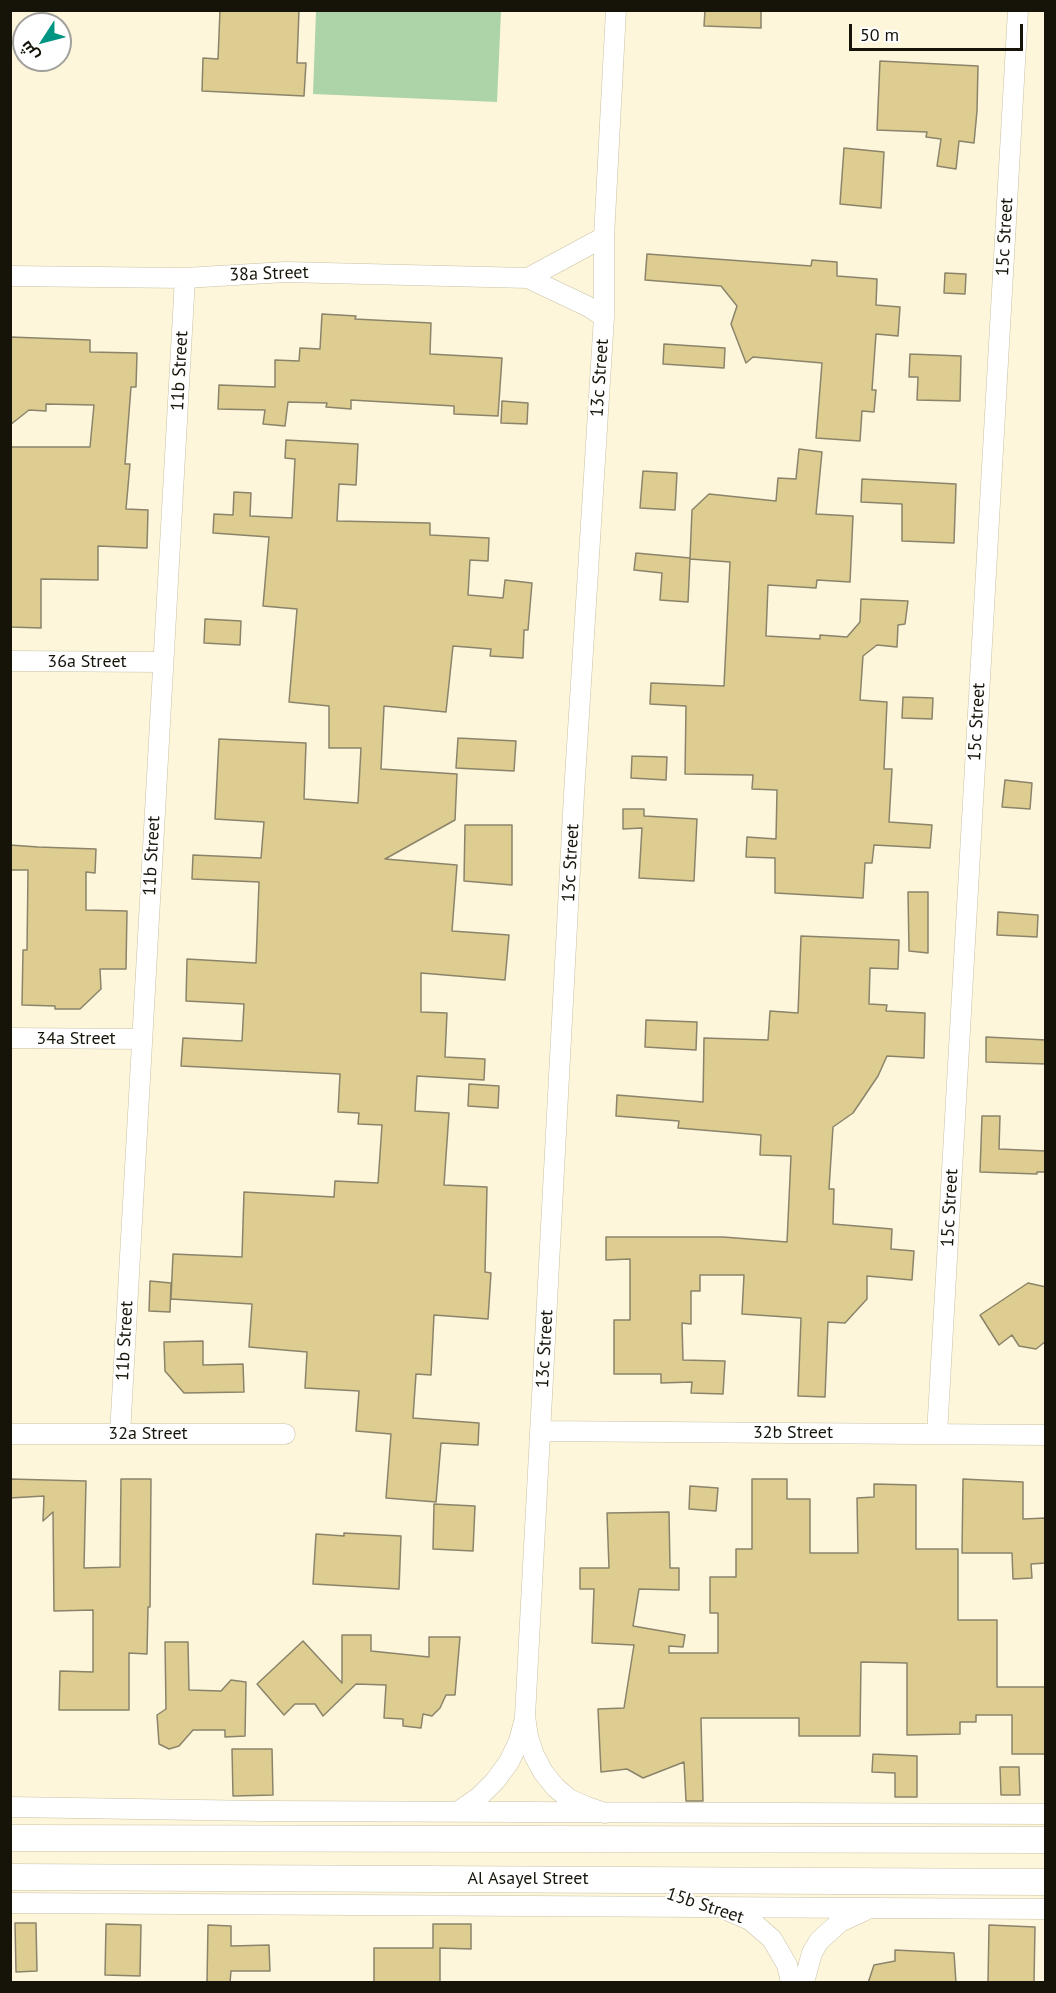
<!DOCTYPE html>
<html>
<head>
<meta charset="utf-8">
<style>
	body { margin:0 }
	#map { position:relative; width:1056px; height:1993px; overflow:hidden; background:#fdf6da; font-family:"PT Sans",Cairo,sans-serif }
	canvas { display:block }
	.frame { position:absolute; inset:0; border:12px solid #161309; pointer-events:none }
	.north { position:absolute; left:12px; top:12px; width:60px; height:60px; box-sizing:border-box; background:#fff; border:2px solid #a2a19d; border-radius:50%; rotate:234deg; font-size:16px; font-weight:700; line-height:24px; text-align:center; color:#161309 }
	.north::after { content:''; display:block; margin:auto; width:21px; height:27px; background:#009483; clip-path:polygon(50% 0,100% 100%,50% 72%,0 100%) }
	.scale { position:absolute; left:849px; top:24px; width:174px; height:27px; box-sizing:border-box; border:3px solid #161309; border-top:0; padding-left:8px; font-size:18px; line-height:21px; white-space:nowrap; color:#161309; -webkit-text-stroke:4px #fff; paint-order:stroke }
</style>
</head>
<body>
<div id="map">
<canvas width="1056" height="1993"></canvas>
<div class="frame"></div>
<div class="north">ش</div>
<div class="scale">50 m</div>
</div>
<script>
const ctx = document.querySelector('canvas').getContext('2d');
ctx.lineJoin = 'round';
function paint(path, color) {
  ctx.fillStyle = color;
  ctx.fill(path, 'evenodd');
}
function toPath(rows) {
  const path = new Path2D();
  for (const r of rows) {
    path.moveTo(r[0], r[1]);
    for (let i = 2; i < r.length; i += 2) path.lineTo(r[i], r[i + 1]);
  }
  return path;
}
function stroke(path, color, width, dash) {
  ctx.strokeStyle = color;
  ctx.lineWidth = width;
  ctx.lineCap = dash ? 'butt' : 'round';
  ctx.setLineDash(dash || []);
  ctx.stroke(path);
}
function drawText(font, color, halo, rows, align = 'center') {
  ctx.font = font + ' "PT Sans",sans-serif';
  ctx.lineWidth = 4.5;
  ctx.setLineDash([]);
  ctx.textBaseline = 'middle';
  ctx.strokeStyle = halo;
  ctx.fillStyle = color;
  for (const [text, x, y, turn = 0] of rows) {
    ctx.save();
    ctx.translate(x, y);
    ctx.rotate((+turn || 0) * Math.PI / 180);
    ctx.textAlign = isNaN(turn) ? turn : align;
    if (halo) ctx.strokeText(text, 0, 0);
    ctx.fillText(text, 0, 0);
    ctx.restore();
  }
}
paint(toPath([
	[316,11,501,11,497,102,313,94]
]), '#add3a8');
const building = toPath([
	[220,10,299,10,297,63,306,63,304,96,202,91,203,58,218,59,220,10],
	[705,10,761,10,761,28,704,26,705,10],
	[880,61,978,66,977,111,974,143,959,141,956,169,937,166,941,139,926,137,927,132,877,130,880,61],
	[844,148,884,152,881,208,840,204,844,148],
	[647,254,811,266,812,260,837,262,837,276,877,279,876,305,900,307,898,336,876,334,872,390,876,390,874,412,862,411,860,441,816,438,822,363,753,357,746,363,731,324,737,306,721,286,645,280,647,254],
	[945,273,966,274,965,294,944,293,945,273],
	[322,314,356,316,355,319,431,323,430,354,502,358,498,416,454,414,454,406,351,400,351,409,326,407,327,403,288,402,285,426,263,424,265,410,218,409,219,385,275,387,275,360,299,361,300,348,320,349,322,314],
	[10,337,90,340,90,352,137,353,136,387,131,387,125,464,130,464,126,509,148,510,147,548,98,546,98,580,41,579,41,628,10,627,10,447,90,447,94,405,46,404,46,411,29,410,10,425,10,337],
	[664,344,725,348,724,368,663,364,664,344],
	[910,354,961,356,960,401,917,400,918,377,909,377,910,354],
	[502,401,528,403,527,424,501,423,502,401],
	[286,440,358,444,356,485,339,484,337,521,430,523,430,535,489,538,488,561,470,560,468,595,503,598,505,580,532,583,528,630,524,630,523,658,490,656,491,649,453,646,446,712,384,706,381,769,457,774,455,820,385,859,457,865,452,931,509,935,505,980,421,973,421,1012,447,1013,445,1057,485,1059,484,1080,417,1076,415,1111,449,1113,444,1185,487,1187,485,1272,491,1273,488,1319,434,1315,431,1375,416,1374,413,1418,479,1423,478,1445,441,1443,436,1502,386,1498,391,1434,356,1431,359,1391,305,1388,307,1352,249,1347,252,1304,171,1299,173,1254,242,1257,244,1192,334,1197,335,1181,378,1183,382,1125,358,1124,359,1113,338,1112,340,1074,181,1066,183,1038,242,1041,244,1004,186,1001,187,959,256,963,259,882,192,879,193,855,261,858,264,822,215,819,219,739,306,743,304,799,358,803,361,748,329,748,329,706,289,702,297,609,263,606,269,537,213,533,214,514,233,515,234,492,251,493,250,516,292,518,295,459,285,458,286,440],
	[799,449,822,452,816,514,853,516,850,582,817,580,816,588,768,585,766,636,820,639,820,635,847,637,860,622,861,599,908,601,905,624,898,625,897,647,877,645,863,656,860,700,887,702,884,769,892,769,889,822,932,825,930,848,874,845,872,863,865,863,863,898,775,893,775,858,746,857,747,837,776,839,777,790,752,789,753,775,685,774,686,706,650,704,651,683,724,686,730,562,690,559,692,510,709,494,776,501,778,478,796,479,799,449],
	[643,471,677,473,675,510,640,508,643,471],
	[862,479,956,484,954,543,902,541,902,504,861,502,862,479],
	[636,553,690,558,688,602,660,600,662,573,634,570,636,553],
	[205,619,241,621,240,645,204,643,205,619],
	[903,697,933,698,932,719,902,718,903,697],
	[458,738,516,741,514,771,456,768,458,738],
	[632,756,667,757,666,780,631,778,632,756],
	[1005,780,1032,783,1030,809,1002,807,1005,780],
	[623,809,644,809,644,816,697,819,694,881,639,878,642,828,623,829,623,809],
	[465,825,512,825,512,885,464,881,465,825],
	[10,845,38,847,96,849,95,873,86,872,86,910,127,911,126,969,100,969,101,989,80,1009,55,1009,55,1006,22,1005,23,950,27,950,28,870,10,870,10,845],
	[908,892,928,892,928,953,909,951,908,892],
	[998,912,1038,915,1037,937,997,935,998,912],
	[801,936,899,940,898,969,870,968,869,1004,887,1005,886,1011,925,1013,924,1058,887,1056,878,1076,853,1113,833,1127,829,1189,834,1189,833,1224,892,1229,891,1249,914,1251,912,1280,867,1276,867,1299,845,1323,828,1322,825,1397,798,1396,801,1318,742,1314,744,1275,700,1275,700,1291,691,1291,691,1324,682,1323,683,1360,725,1361,723,1394,691,1393,692,1382,661,1383,661,1374,614,1374,614,1320,630,1320,630,1259,606,1260,606,1237,723,1237,787,1242,791,1156,760,1155,761,1135,678,1128,679,1121,616,1116,617,1095,703,1102,704,1038,768,1040,770,1011,798,1013,801,936],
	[646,1020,697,1022,696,1050,645,1047,646,1020],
	[986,1037,1046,1040,1046,1064,986,1062,986,1037],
	[469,1084,499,1086,498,1108,468,1106,469,1084],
	[982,1116,1000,1116,999,1149,1046,1151,1046,1172,1037,1172,1037,1174,980,1172,982,1116],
	[150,1281,171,1283,170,1312,149,1311,150,1281],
	[1028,1283,1046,1287,1046,1341,1036,1349,1019,1346,1012,1335,999,1345,980,1315,1028,1283],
	[203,1341,203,1365,243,1364,244,1392,184,1393,165,1371,164,1342,203,1341],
	[10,1479,86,1481,84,1568,120,1567,121,1479,151,1479,150,1607,148,1607,147,1654,129,1653,129,1710,59,1710,60,1671,93,1672,93,1610,54,1611,53,1512,43,1521,44,1496,10,1498,10,1479],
	[752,1479,787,1479,787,1499,810,1499,810,1553,858,1553,857,1498,874,1497,874,1484,916,1485,916,1549,958,1549,958,1620,997,1620,997,1687,1046,1687,1046,1754,1012,1754,1012,1715,976,1715,976,1722,960,1722,960,1734,907,1735,907,1663,861,1662,860,1736,799,1736,799,1718,701,1718,703,1801,686,1801,684,1762,643,1778,627,1769,601,1772,598,1709,624,1708,634,1645,592,1643,594,1589,580,1589,580,1568,609,1568,607,1513,669,1512,670,1568,679,1568,679,1590,639,1589,633,1626,685,1635,683,1647,669,1646,669,1653,718,1653,718,1613,710,1613,710,1577,736,1577,736,1549,752,1549,752,1479],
	[963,1479,1023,1482,1023,1519,1046,1518,1046,1563,1031,1564,1032,1578,1013,1579,1012,1553,962,1553,963,1479],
	[690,1486,718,1488,716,1511,689,1509,690,1486],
	[434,1504,475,1506,473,1551,433,1549,434,1504],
	[344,1533,401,1536,399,1589,313,1584,316,1534,344,1536,344,1533],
	[342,1635,371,1635,371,1651,429,1657,429,1637,460,1637,455,1695,446,1695,440,1708,432,1716,423,1714,421,1728,403,1726,403,1719,384,1718,386,1685,356,1684,323,1716,315,1704,295,1704,284,1715,257,1684,303,1641,342,1683,342,1635],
	[165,1642,188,1642,189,1690,221,1691,231,1680,246,1682,245,1736,225,1737,225,1730,193,1730,179,1746,169,1749,159,1744,157,1715,166,1709,165,1642],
	[232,1749,272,1749,273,1795,233,1796,232,1749],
	[873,1754,917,1756,917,1797,895,1797,895,1773,872,1772,873,1754],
	[1000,1767,1019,1767,1020,1795,1001,1795,1000,1767],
	[15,1923,36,1923,37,1971,16,1972,15,1923],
	[106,1924,141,1925,140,1976,105,1975,106,1924],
	[433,1924,471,1924,471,1949,440,1948,440,1983,374,1983,374,1948,433,1948,433,1924],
	[208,1925,231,1926,231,1946,269,1945,270,1971,231,1971,230,1983,207,1983,208,1925],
	[989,1925,1035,1927,1034,1983,988,1983,989,1925],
	[895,1950,954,1953,956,1983,868,1983,874,1965,895,1961,895,1950]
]);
paint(building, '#ddcd90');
stroke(building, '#8b846b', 1.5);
const minor = toPath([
	[10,276,185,278,285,272,528,278,589,307,604,317],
	[528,278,604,237],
	[10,661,163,662],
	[10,1038,142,1039],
	[540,1431,1046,1435],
	[10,1434,285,1434],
	[120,1434,185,278],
	[937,1434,1018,10],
	[10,1807,262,1811,1046,1814],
	[459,1811,478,1798,495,1781,509,1762,519,1741,524,1722],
	[605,1813,587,1807,569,1799,555,1787,543,1772,534,1755,528,1737,525,1716,574,794,604,317,604,237,616,10],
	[10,1903,1046,1909],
	[729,1911,750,1920,772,1939,787,1965,791,1982],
	[804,1982,812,1953,819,1941,840,1922,864,1911]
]);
const tertiary = toPath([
	[10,1838,1046,1840],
	[10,1877,1046,1882]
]);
stroke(minor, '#c8c1a6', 21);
stroke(tertiary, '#c8c1a6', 27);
stroke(minor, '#fff', 20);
stroke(tertiary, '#fff', 26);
drawText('18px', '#161309', '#fff', [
	["15c Street",1005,237,-87],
	["38a Street",269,274,-2],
	["11b Street",180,371,-87],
	["13c Street",600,378,-86],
	["36a Street",87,662],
	["15c Street",977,722,-87],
	["11b Street",152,856,-87],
	["13c Street",571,863,-87],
	["34a Street",76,1039],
	["15c Street",950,1208,-87],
	["11b Street",125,1341,-87],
	["13c Street",545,1349,-87],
	["32b Street",793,1433],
	["32a Street",148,1434],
	["Al Asayel Street",528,1879],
	["15b Street",705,1906,18]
]);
</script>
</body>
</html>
